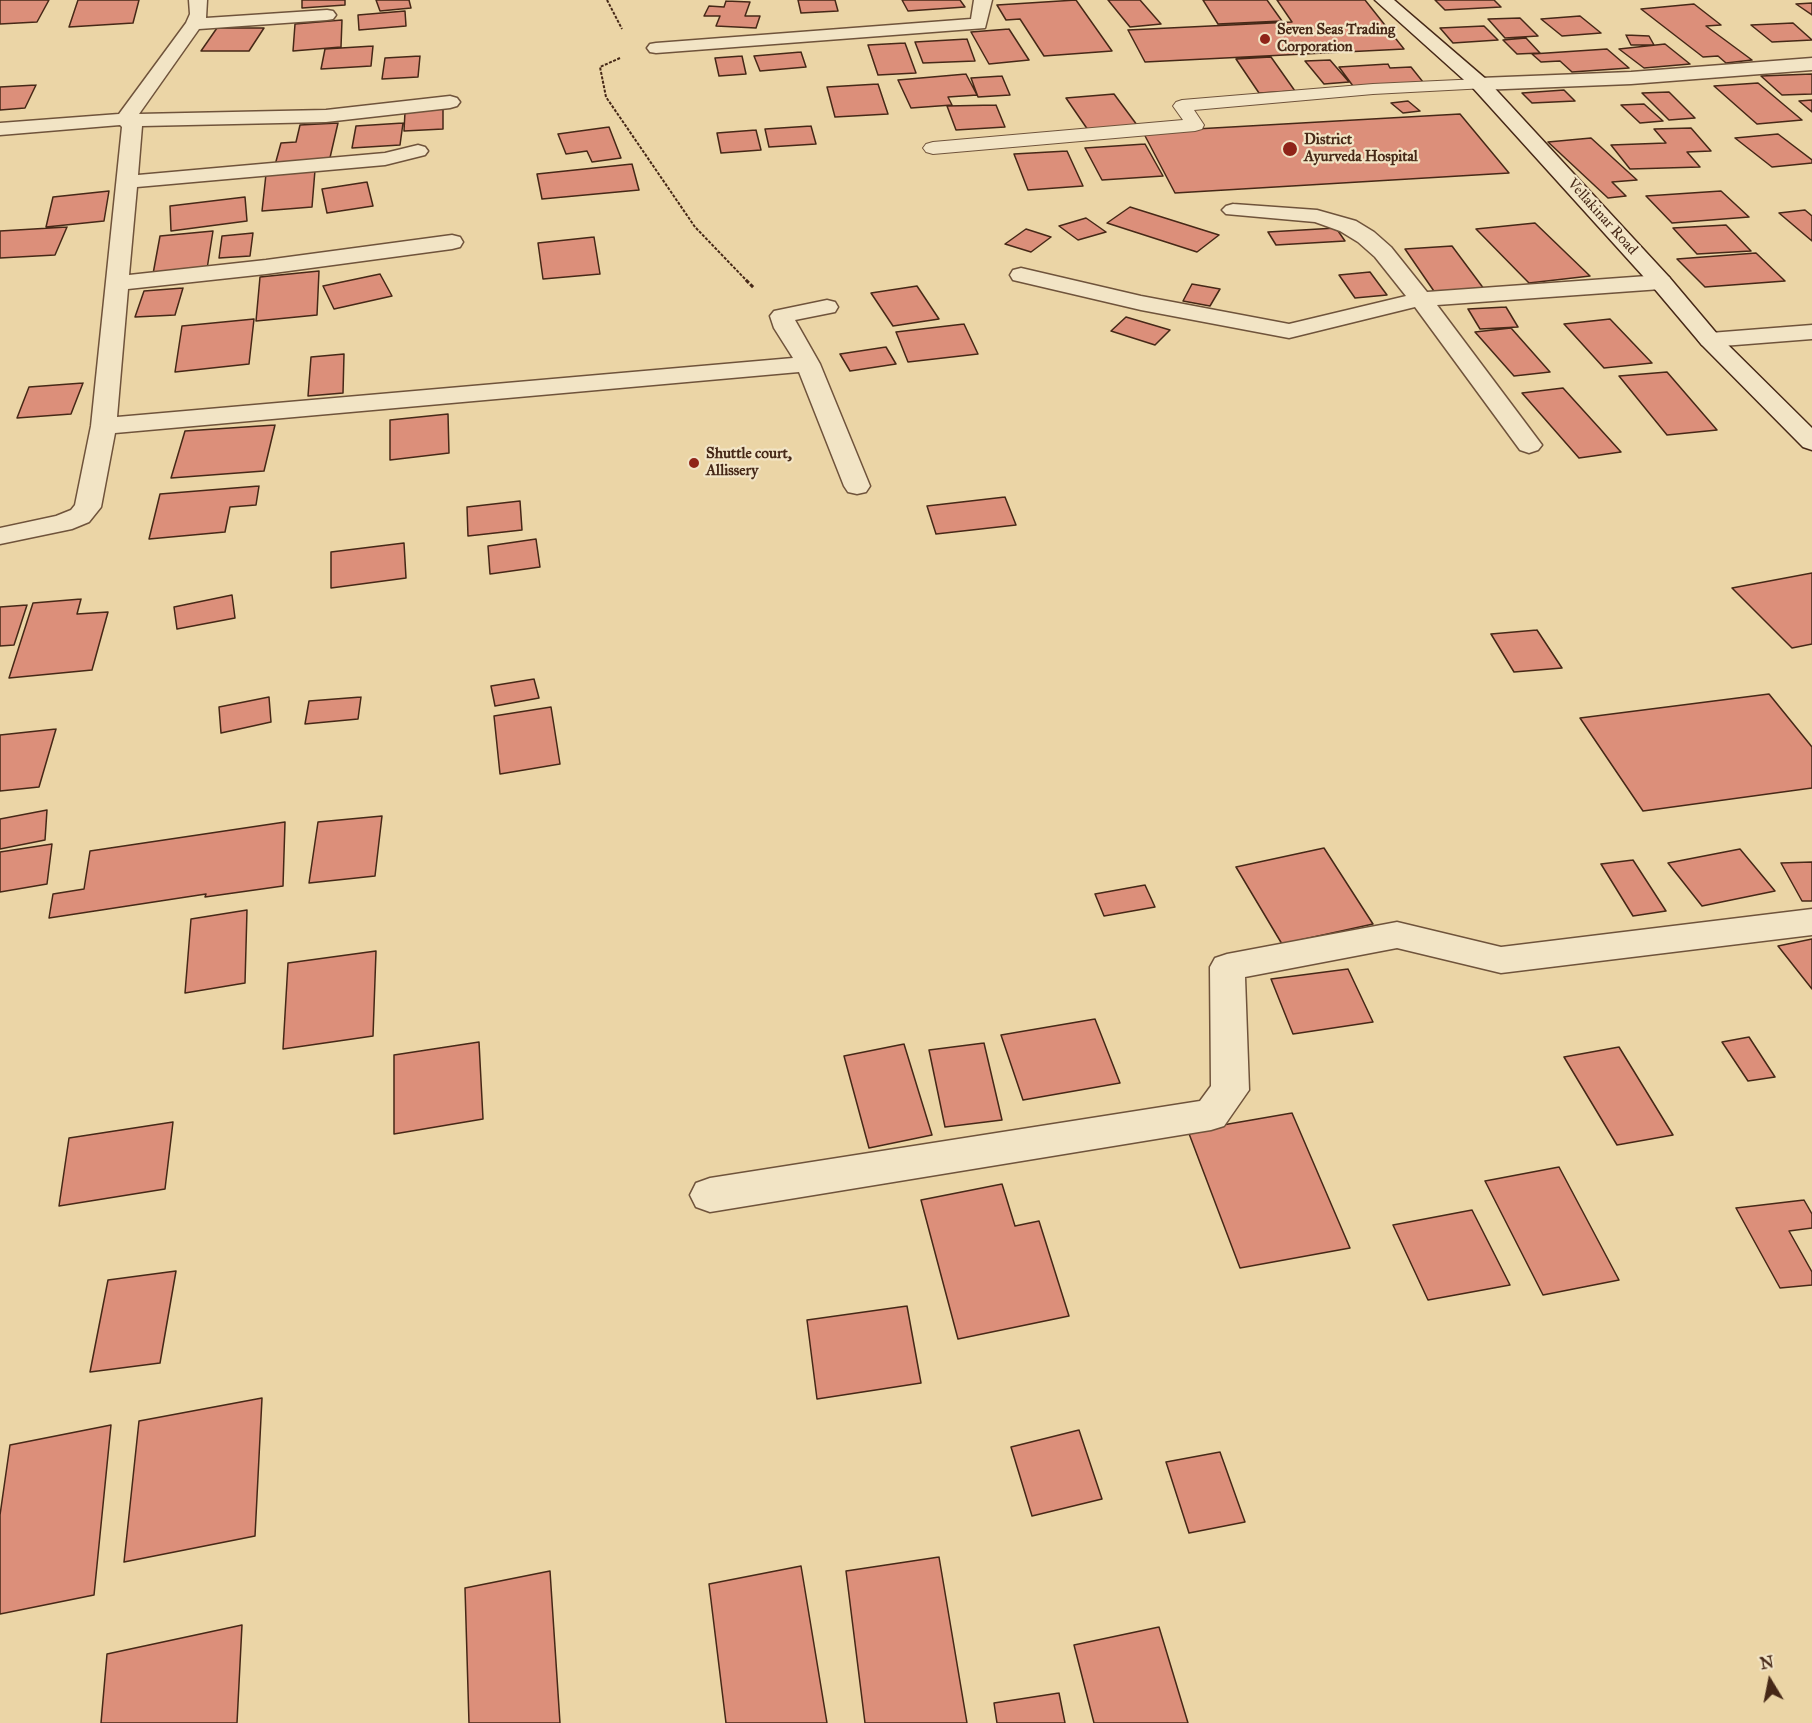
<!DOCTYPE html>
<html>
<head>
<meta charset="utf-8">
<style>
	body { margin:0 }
	#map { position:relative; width:1812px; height:1723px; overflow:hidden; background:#ebd5a6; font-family:"IM FELL Great Primer",serif }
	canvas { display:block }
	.north { position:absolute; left:1740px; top:1651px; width:60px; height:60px; -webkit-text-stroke:4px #f2e4c5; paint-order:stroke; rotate:350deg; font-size:16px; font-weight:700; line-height:24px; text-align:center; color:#462817 }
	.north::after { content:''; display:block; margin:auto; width:21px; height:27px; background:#462817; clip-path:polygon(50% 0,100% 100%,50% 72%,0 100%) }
</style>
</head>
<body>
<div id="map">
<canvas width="1812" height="1723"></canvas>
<div class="north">N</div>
</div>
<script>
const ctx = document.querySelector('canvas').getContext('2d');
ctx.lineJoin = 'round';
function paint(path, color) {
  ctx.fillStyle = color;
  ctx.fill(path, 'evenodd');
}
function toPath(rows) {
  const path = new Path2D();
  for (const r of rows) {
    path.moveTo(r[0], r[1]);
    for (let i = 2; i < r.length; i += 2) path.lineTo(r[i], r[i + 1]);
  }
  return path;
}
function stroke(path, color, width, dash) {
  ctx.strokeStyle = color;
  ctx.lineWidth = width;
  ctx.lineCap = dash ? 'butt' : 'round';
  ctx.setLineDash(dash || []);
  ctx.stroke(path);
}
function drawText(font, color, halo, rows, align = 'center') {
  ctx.font = font + ' "IM FELL Great Primer",serif';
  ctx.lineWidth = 4.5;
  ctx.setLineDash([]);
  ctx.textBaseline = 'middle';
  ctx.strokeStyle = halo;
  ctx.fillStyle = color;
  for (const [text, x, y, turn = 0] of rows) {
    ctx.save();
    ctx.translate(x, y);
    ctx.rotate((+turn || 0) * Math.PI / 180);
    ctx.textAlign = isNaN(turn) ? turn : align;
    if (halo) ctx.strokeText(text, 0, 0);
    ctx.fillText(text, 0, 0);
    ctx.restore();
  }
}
const building = toPath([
	[49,0,37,22,0,24,0,0,49,0],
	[78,0,139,0,133,23,69,27,78,0],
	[302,0,345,0,345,5,302,8,302,0],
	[376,0,409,0,411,8,380,11,376,0],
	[798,0,835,0,838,11,801,13,798,0],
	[902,0,960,0,965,7,908,11,902,0],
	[1076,0,1112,51,1044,56,1020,19,1006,20,997,5,1076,0],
	[1108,0,1140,0,1161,24,1130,27,1108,0],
	[1203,0,1267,0,1282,21,1218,24,1203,0],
	[1277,0,1365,0,1404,49,1145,62,1128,30,1292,22,1277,0],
	[1435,0,1494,0,1501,7,1445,10,1435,0],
	[726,1,750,2,745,16,760,16,756,28,716,26,720,16,704,16,709,6,724,7,726,1],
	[1812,3,1812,15,1796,4,1812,3],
	[1694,4,1721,25,1706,26,1752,60,1726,63,1718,56,1703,57,1641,9,1694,4],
	[405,11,406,26,359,30,358,15,405,11],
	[1580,16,1601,33,1562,36,1541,19,1580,16],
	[1520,18,1538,36,1505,38,1488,19,1520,18],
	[342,20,341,47,293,51,295,24,342,20],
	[1793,23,1812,40,1772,42,1751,25,1793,23],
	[1484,26,1498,40,1453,43,1440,28,1484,26],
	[217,28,264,28,249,51,201,51,217,28],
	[1009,29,1029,60,989,64,971,32,1009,29],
	[1626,35,1649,36,1654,45,1631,45,1626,35],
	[1526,38,1540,53,1517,54,1503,40,1526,38],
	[967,39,975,61,923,63,915,42,967,39],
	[905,43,916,73,878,75,868,45,905,43],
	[1665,44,1690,64,1644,68,1619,49,1665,44],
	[373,46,371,66,321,69,325,49,373,46],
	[1607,49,1629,68,1572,72,1560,61,1541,62,1532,54,1607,49],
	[801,52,806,67,760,71,754,56,801,52],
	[420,56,418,77,382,79,385,58,420,56],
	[742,56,746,74,719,76,715,58,742,56],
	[1271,57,1295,91,1259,93,1236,59,1271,57],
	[1330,60,1349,82,1324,84,1305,61,1330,60],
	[1388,64,1390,68,1411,67,1423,82,1353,86,1339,67,1388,64],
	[966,74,977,95,948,97,952,105,911,108,898,80,966,74],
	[1812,74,1812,94,1782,95,1761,76,1812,74],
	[1002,76,1010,95,978,97,971,78,1002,76],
	[1758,83,1802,120,1757,124,1714,86,1758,83],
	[878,84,888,114,835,117,827,87,878,84],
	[36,85,25,108,0,110,0,87,36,85],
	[1564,90,1575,101,1532,103,1522,93,1564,90],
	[1669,92,1695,118,1669,120,1642,93,1669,92],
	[1114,94,1137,125,1088,130,1066,98,1114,94],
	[1812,100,1812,112,1799,101,1812,100],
	[1408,101,1420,111,1403,113,1391,103,1408,101],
	[1644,104,1663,121,1640,123,1621,105,1644,104],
	[996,105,1005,127,956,130,947,106,996,105],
	[443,109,443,129,404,131,405,112,443,109],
	[1460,114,1509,173,1175,193,1143,132,1460,114],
	[338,123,329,162,275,165,281,143,296,142,300,125,338,123],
	[403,123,400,145,352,148,356,126,403,123],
	[811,126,816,144,769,147,765,129,811,126],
	[609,127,621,158,592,162,587,151,566,154,558,134,609,127],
	[1691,128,1711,151,1687,152,1700,167,1630,169,1611,145,1666,143,1654,129,1691,128],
	[756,130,761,150,721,153,717,133,756,130],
	[1778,134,1812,160,1812,163,1772,167,1735,138,1778,134],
	[1591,138,1637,180,1612,182,1626,196,1608,198,1548,142,1591,138],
	[1145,144,1163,176,1102,180,1085,148,1145,144],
	[1067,151,1083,186,1028,190,1014,154,1067,151],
	[632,164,639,190,542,199,537,174,632,164],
	[315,170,312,207,262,211,266,174,315,170],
	[367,182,373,206,327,213,322,189,367,182],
	[109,191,104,221,46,227,53,197,109,191],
	[1721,191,1749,217,1672,223,1646,196,1721,191],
	[245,197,247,221,171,231,170,206,245,197],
	[1130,207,1219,235,1197,252,1107,223,1130,207],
	[1805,210,1812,216,1812,241,1779,213,1805,210],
	[1086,218,1106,232,1078,240,1059,226,1086,218],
	[1535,223,1590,276,1529,283,1476,229,1535,223],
	[1726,225,1751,251,1697,254,1673,228,1726,225],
	[67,227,55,255,0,258,0,231,67,227],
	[1336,228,1345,241,1276,245,1268,232,1336,228],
	[1026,229,1051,237,1031,252,1005,244,1026,229],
	[213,231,207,269,153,274,160,236,213,231],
	[253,233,250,256,219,258,222,236,253,233],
	[594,237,600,274,543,279,538,243,594,237],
	[1452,246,1487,293,1438,297,1405,249,1452,246],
	[1756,253,1785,281,1705,287,1677,259,1756,253],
	[319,271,317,315,256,321,260,277,319,271],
	[1370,272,1387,295,1355,298,1339,275,1370,272],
	[380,274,392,296,334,309,323,286,380,274],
	[1192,284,1220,289,1210,306,1183,301,1192,284],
	[917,286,939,319,893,326,871,293,917,286],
	[183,288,175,315,135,317,144,291,183,288],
	[1506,307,1518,327,1480,329,1468,309,1506,307],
	[1126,317,1170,330,1155,345,1111,331,1126,317],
	[254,319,249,364,175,372,182,326,254,319],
	[1610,319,1652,363,1604,368,1564,324,1610,319],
	[964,324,978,354,908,362,896,332,964,324],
	[1511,328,1550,372,1514,376,1475,332,1511,328],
	[886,347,896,364,850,371,840,354,886,347],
	[344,354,343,393,308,396,311,357,344,354],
	[1667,372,1717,430,1667,435,1619,376,1667,372],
	[83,383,71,414,17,418,29,387,83,383],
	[1563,388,1621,452,1579,458,1522,393,1563,388],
	[448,414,449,453,390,460,390,420,448,414],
	[275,425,264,471,171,478,185,431,275,425],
	[259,486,256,505,230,507,225,532,149,539,160,494,259,486],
	[1005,497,1016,525,936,534,927,506,1005,497],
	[520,501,522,530,468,536,467,507,520,501],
	[536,539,540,567,490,574,488,546,536,539],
	[404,543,406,578,331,588,331,552,404,543],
	[1812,573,1812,644,1792,648,1732,588,1812,573],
	[232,595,235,618,177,629,174,607,232,595],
	[81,599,77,614,108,612,92,670,9,678,33,603,81,599],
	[27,605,14,645,0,646,0,607,27,605],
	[1537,630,1562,668,1514,672,1491,634,1537,630],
	[534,679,539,698,495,706,491,686,534,679],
	[1769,694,1812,747,1812,788,1643,811,1580,718,1769,694],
	[269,697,271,722,221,733,219,707,269,697],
	[361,697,358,719,305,724,309,701,361,697],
	[551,707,560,764,500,774,494,716,551,707],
	[56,729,39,787,0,791,0,735,56,729],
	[47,810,45,840,0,849,0,819,47,810],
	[382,816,375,876,309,883,318,822,382,816],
	[285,822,283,886,205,897,206,894,49,918,53,894,84,889,90,851,285,822],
	[52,844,47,884,0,892,0,852,52,844],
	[1324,848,1373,924,1282,944,1236,867,1324,848],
	[1740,849,1775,891,1702,906,1668,863,1740,849],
	[1633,860,1666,911,1633,916,1601,864,1633,860],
	[1812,862,1812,901,1802,901,1781,863,1812,862],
	[1145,885,1155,907,1104,916,1095,894,1145,885],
	[247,910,245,983,185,993,191,919,247,910],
	[1812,939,1812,989,1778,946,1812,939],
	[376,951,373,1036,283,1049,288,963,376,951],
	[1348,969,1373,1022,1293,1034,1271,979,1348,969],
	[1095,1019,1120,1083,1023,1100,1001,1035,1095,1019],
	[1749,1037,1775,1077,1748,1081,1722,1042,1749,1037],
	[479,1042,483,1119,394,1134,394,1055,479,1042],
	[984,1043,1002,1120,945,1127,929,1050,984,1043],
	[904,1044,932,1135,869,1148,844,1056,904,1044],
	[1619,1047,1673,1135,1617,1145,1564,1057,1619,1047],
	[1292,1113,1350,1248,1240,1268,1188,1131,1292,1113],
	[173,1122,165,1189,59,1206,69,1138,173,1122],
	[1559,1167,1619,1280,1543,1295,1485,1181,1559,1167],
	[1002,1184,1015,1226,1039,1221,1069,1316,958,1339,921,1200,1002,1184],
	[1804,1200,1812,1214,1812,1228,1789,1231,1812,1272,1812,1285,1780,1288,1736,1208,1804,1200],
	[1472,1210,1510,1285,1428,1300,1393,1225,1472,1210],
	[176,1271,160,1363,90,1372,108,1280,176,1271],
	[907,1306,921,1383,817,1399,807,1320,907,1306],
	[262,1398,255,1536,124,1562,139,1421,262,1398],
	[111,1425,94,1595,0,1614,0,1515,10,1445,111,1425],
	[1079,1430,1102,1499,1032,1516,1011,1447,1079,1430],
	[1220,1452,1245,1522,1189,1533,1166,1462,1220,1452],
	[939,1557,967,1723,865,1723,846,1571,939,1557],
	[801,1566,827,1723,726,1723,709,1584,801,1566],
	[550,1571,560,1723,469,1723,465,1588,550,1571],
	[242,1625,237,1723,101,1723,107,1654,242,1625],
	[1159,1627,1188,1723,1094,1723,1074,1645,1159,1627],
	[1059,1693,1065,1723,997,1723,994,1703,1059,1693]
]);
paint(building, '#dc8f7a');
stroke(building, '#462817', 1.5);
const service = toPath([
	[1480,79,1486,80,1489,84,1486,88,1373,94,1194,110,1204,125,1202,129,1195,131,933,154,926,152,923,148,926,144,933,142,1183,120,1173,106,1176,102,1182,100,1373,84,1480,79]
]);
const minor = toPath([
	[189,0,207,0,206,18,327,10,333,11,336,15,333,19,327,20,199,29,139,114,326,110,450,96,457,98,460,102,457,106,450,108,326,122,142,126,138,175,385,153,418,145,425,147,428,151,425,155,385,165,137,187,129,275,266,260,452,235,460,237,463,242,460,247,452,249,266,274,128,289,117,417,793,358,774,328,770,316,774,311,827,300,835,302,838,307,835,312,795,320,820,364,870,486,866,492,857,494,848,492,844,486,799,372,115,433,101,507,89,522,72,529,0,544,0,528,56,516,71,510,75,505,91,426,122,127,120,125,0,135,0,123,119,114,186,23,190,14,189,0],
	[974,0,992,0,985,28,656,53,650,52,647,48,650,44,656,43,971,19,974,0],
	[1812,58,1812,70,1631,84,1480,90,1473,88,1471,84,1473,80,1480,78,1631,72,1812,58],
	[1233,204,1317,210,1356,221,1374,232,1391,247,1427,292,1661,275,1669,277,1672,282,1669,287,1661,289,1437,305,1542,445,1538,450,1529,453,1520,450,1415,307,1289,338,1141,310,1013,280,1010,275,1013,270,1021,268,1141,296,1289,324,1406,296,1375,257,1358,242,1340,231,1315,222,1226,214,1222,210,1226,206,1233,204],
	[1812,325,1812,339,1710,347,1702,345,1698,340,1702,335,1710,333,1812,325],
	[1812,909,1812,935,1501,973,1397,948,1245,977,1249,1090,1224,1126,1211,1130,710,1212,696,1207,690,1195,696,1183,710,1178,1200,1101,1211,1086,1210,967,1215,958,1227,954,1397,922,1501,947,1812,909]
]);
const secondary = toPath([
	[1375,0,1394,0,1487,80,1669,277,1718,335,1812,428,1812,450,1803,447,1702,345,1653,287,1473,88,1375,0]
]);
stroke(service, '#6f533b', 2);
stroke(minor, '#6f533b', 3);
stroke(secondary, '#462817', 3);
stroke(toPath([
	[607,0,622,29],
	[620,58,600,67,606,97,695,227,747,281]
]), '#462817', 2, [3, 1.5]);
stroke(toPath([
	[746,280,754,288]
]), '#462817', 3, [4, 2]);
paint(service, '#f2e4c5');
paint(minor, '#f2e4c5');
paint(secondary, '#f2e4c5');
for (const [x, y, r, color] of [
	[1265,39,6,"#8f2418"],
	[1290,149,8,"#8f2418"],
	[694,463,6,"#8f2418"]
]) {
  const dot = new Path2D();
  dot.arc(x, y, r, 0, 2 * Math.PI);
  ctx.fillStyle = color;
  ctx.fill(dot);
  stroke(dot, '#f2e4c5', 2);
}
drawText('bold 15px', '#462817', '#f2e4c5', [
	["Seven Seas Trading",1277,30],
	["Corporation",1277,47],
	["District",1304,140],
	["Ayurveda Hospital",1304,157],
	["Shuttle court,",706,454],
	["Allissery",706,471]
], 'left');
drawText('15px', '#462817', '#f2e4c5', [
	["Vellakinar Road",1602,217,48]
]);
</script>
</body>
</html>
